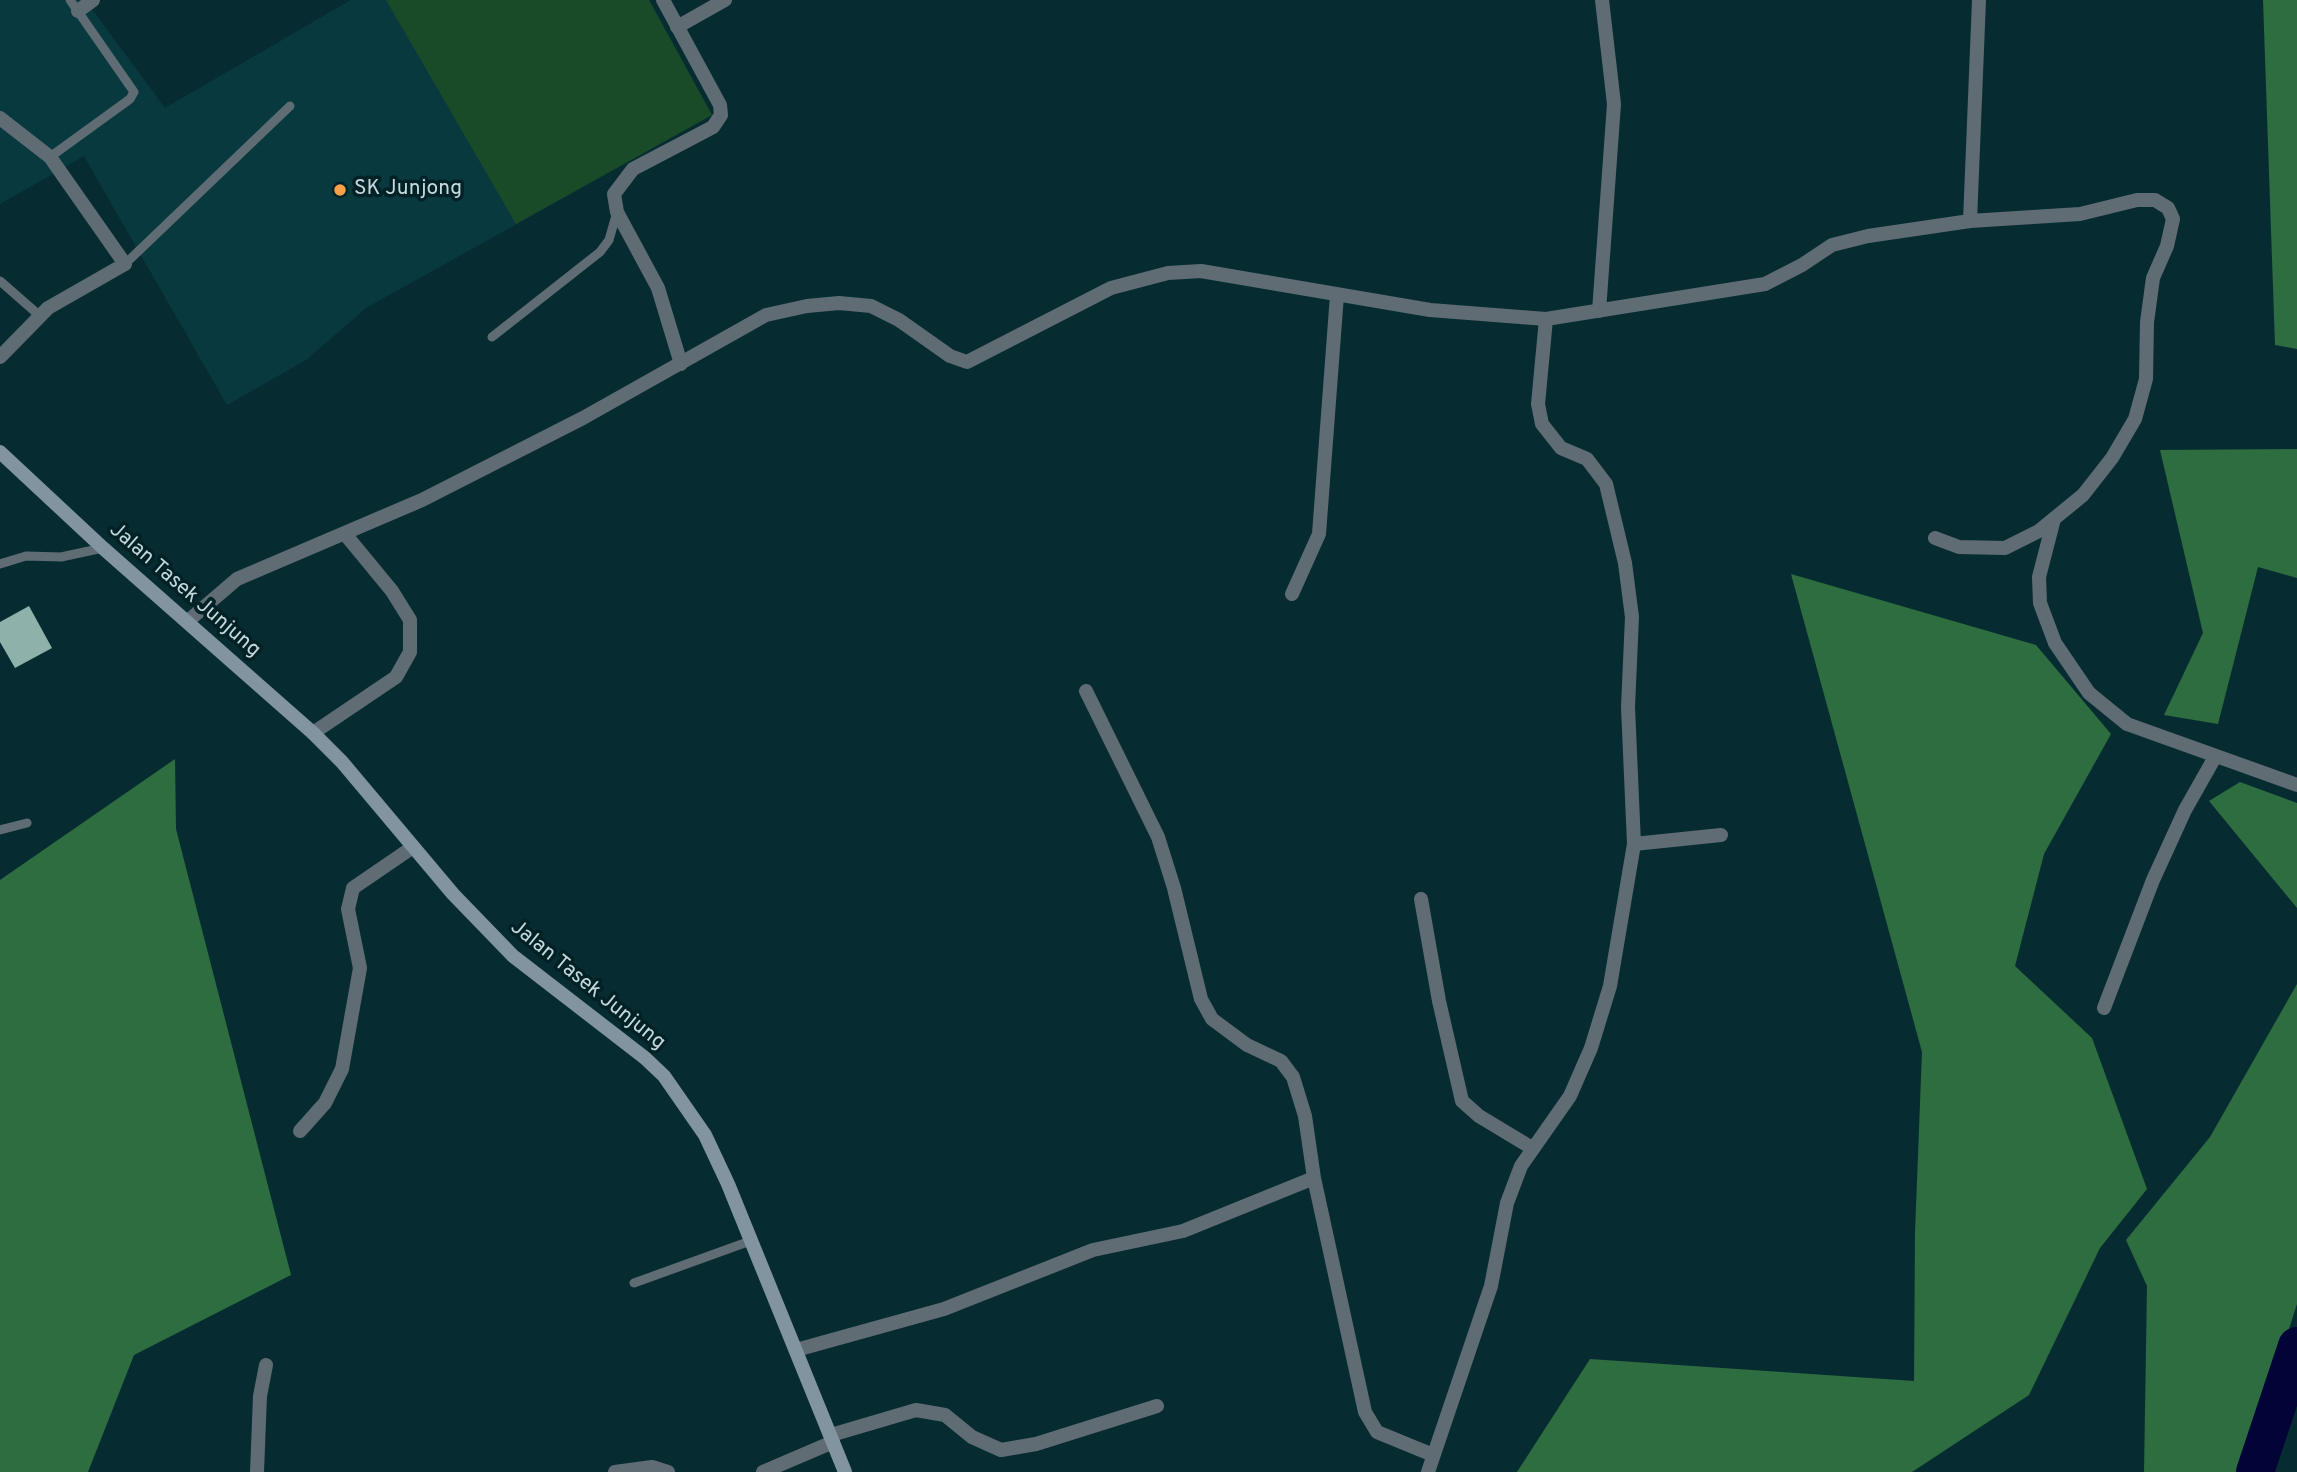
<!DOCTYPE html>
<html>
<head>
<meta charset="utf-8">
<style>
	body { margin:0 }
	canvas { display:block; background:#062c31 }
</style>
</head>
<body>
<canvas width="2297" height="1472"></canvas>
<script>
const ctx = document.querySelector('canvas').getContext('2d');
ctx.lineJoin = 'round';
function paint(path, color) {
  ctx.fillStyle = color;
  ctx.fill(path, 'evenodd');
}
function toPath(rows) {
  const path = new Path2D();
  for (const r of rows) {
    path.moveTo(r[0], r[1]);
    for (let i = 2; i < r.length; i += 2) path.lineTo(r[i], r[i + 1]);
  }
  return path;
}
function stroke(path, color, width, dash) {
  ctx.strokeStyle = color;
  ctx.lineWidth = width;
  ctx.lineCap = dash ? 'butt' : 'round';
  ctx.setLineDash(dash || []);
  ctx.stroke(path);
}
function drawText(font, color, halo, rows, align = 'center') {
  ctx.font = font + ' Overpass,sans-serif';
  ctx.lineWidth = 7;
  ctx.setLineDash([]);
  ctx.textBaseline = 'middle';
  ctx.strokeStyle = halo;
  ctx.fillStyle = color;
  for (const [text, x, y, turn = 0] of rows) {
    ctx.save();
    ctx.translate(x, y);
    ctx.rotate((+turn || 0) * Math.PI / 180);
    ctx.textAlign = isNaN(turn) ? turn : align;
    if (halo) ctx.strokeText(text, 0, 0);
    ctx.fillText(text, 0, 0);
    ctx.restore();
  }
}
paint(toPath([
	[0,0,85,0,165,108,351,0,649,0,712,115,366,308,306,360,227,405,84,156,0,204]
]), '#08393f');
paint(toPath([
	[386,0,649,0,712,115,516,224]
]), '#194b28');
paint(toPath([
	[2263,0,2297,0,2297,349,2275,345],
	[2297,449,2297,578,2258,567,2218,724,2164,715,2203,633,2160,450],
	[1791,574,2036,645,2111,734,2044,854,2015,966,2092,1038,2147,1189,2100,1248,2029,1395,1912,1472,1517,1472,1590,1359,1914,1381,1915,1232,1922,1052],
	[175,759,176,829,291,1275,134,1355,88,1472,0,1472,0,880],
	[2240,782,2297,803,2297,908,2209,801],
	[2297,984,2297,1304,2243,1472,2144,1472,2147,1286,2126,1240,2210,1137]
]), '#2d6d3f');
stroke(toPath([
	[2255,1472,2297,1346]
]), '#020438', 38);
paint(toPath([
	[29,606,52,648,15,668,0,642,0,622]
]), '#8eb2aa');
stroke(toPath([
	[50,157,130,99,134,92,70,0],
	[125,264,290,106],
	[0,281,40,316],
	[492,337,600,252,609,240,617,212],
	[0,564,26,556,61,557,103,548],
	[0,830,27,823],
	[634,1283,753,1240]
]), '#606c74', 9);
stroke(toPath([
	[663,0,720,105,721,115,713,127,633,169,614,194,617,212,658,288,681,364],
	[78,11,93,0],
	[677,27,725,0],
	[0,118,50,157,125,264,48,308,0,357],
	[1970,221,1979,0],
	[1599,311,1614,104,1602,0],
	[2054,519,2039,577,2040,603,2055,643,2089,693,2127,724,2297,785],
	[1292,594,1319,534,1337,295],
	[188,621,237,579,422,500,583,418,766,315,807,306,839,303,871,306,899,320,950,356,967,362,1111,288,1168,273,1201,271,1430,310,1546,319,1765,284,1802,265,1832,245,1868,236,1970,221,2080,214,2137,200,2155,200,2168,208,2173,219,2167,246,2153,278,2147,322,2146,379,2135,419,2112,458,2083,495,2039,531,2005,548,1959,547,1935,538],
	[1086,691,1158,837,1174,888,1201,999,1212,1019,1247,1045,1281,1061,1293,1077,1305,1116,1314,1178],
	[313,733,396,677,410,652,410,620,392,591,345,534],
	[1634,844,1721,835],
	[1421,899,1439,1001,1462,1101,1479,1116,1532,1148],
	[2104,1008,2153,880,2185,810,2215,757],
	[300,1131,325,1103,342,1069,360,968,348,909,353,888,413,847],
	[796,1350,944,1309,1093,1250,1183,1231,1314,1178,1365,1412,1377,1432,1433,1455],
	[831,1435,916,1410,945,1415,972,1437,1001,1450,1036,1444,1157,1406],
	[257,1472,260,1396,266,1365],
	[615,1472,652,1467,668,1472],
	[763,1472,833,1442],
	[1428,1472,1491,1286,1507,1203,1521,1166,1570,1096,1591,1048,1610,986,1634,844,1628,707,1632,617,1625,563,1606,484,1587,459,1561,448,1542,424,1538,404,1546,319]
]), '#606c74', 14);
stroke(toPath([
	[0,452,103,548,313,733,342,762,453,894,513,956,645,1058,664,1076,705,1135,728,1184,845,1472]
]), '#8194a0', 14);
for (const [x, y, r, color] of [
	[340,190,7,"#f8a14a"]
]) {
  const dot = new Path2D();
  dot.arc(x, y, r, 0, 2 * Math.PI);
  ctx.fillStyle = color;
  ctx.fill(dot);
  stroke(dot, '#002227', 2.5);
}
drawText('21px', '#c5d8db', '#002227', [
	["SK Junjong",354,190]
], 'left');
drawText('21px', '#c5d8db', '#002227', [
	["Jalan Tasek Junjung",184,591,41],
	["Jalan Tasek Junjung",587,986,39]
]);
</script>
</body>
</html>
